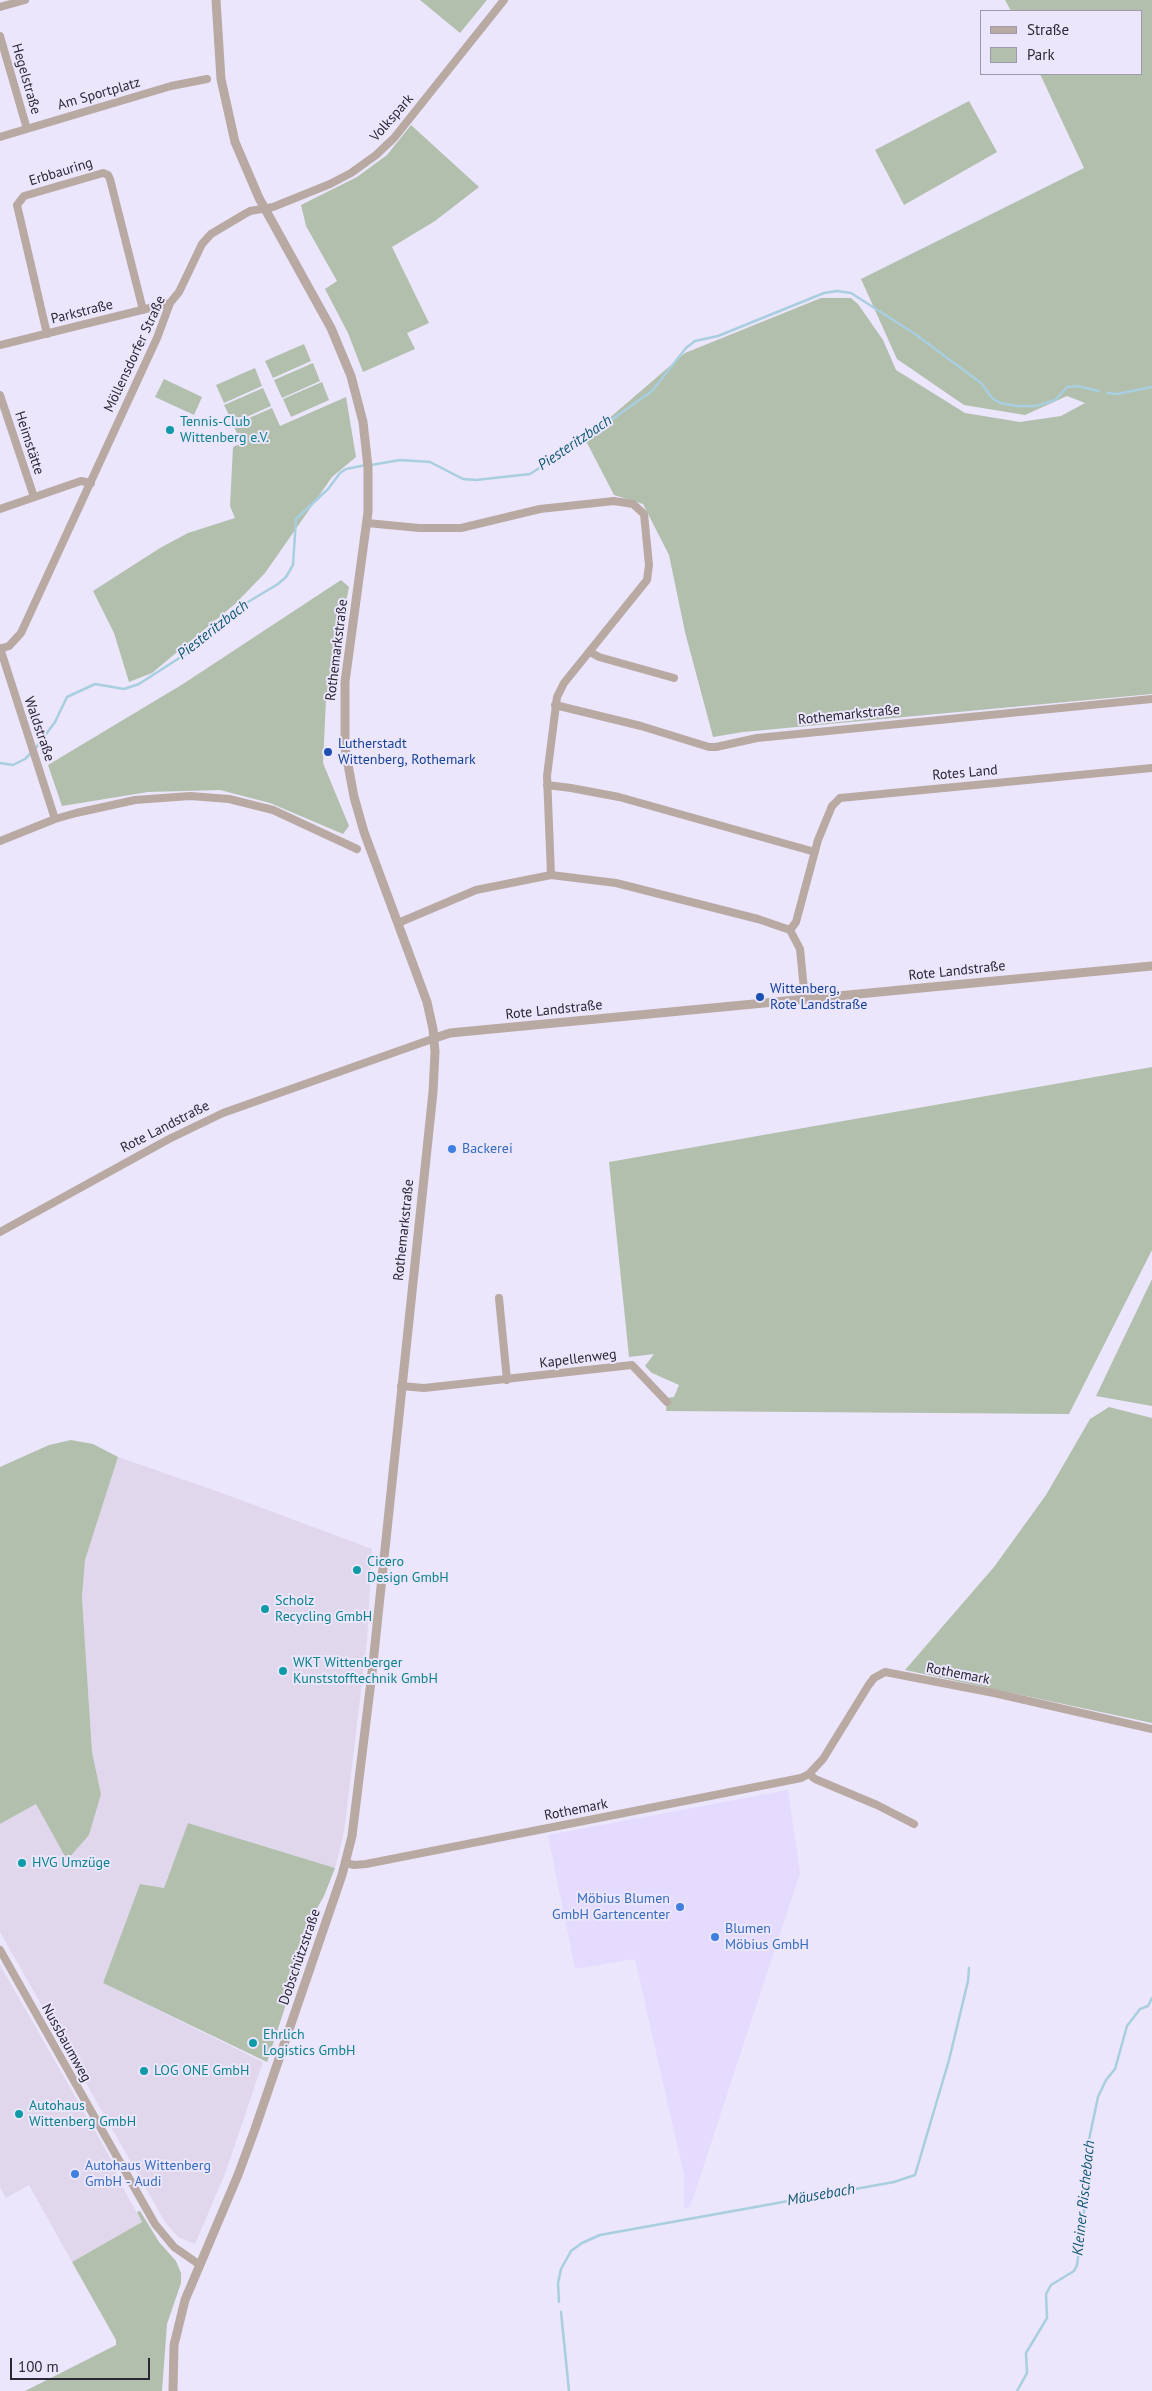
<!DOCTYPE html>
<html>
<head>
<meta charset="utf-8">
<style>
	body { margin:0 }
	#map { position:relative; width:1152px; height:2391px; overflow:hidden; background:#ebe6fc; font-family:"PT Sans",sans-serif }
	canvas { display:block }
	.legend { position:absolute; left:980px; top:10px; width:162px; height:65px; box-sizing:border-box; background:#ebe6fc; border:1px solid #9e9aac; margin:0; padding:6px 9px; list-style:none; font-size:15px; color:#2b2833 }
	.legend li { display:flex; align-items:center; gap:10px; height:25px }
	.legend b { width:25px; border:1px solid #9e9aac }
	.scale { position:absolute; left:10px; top:2358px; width:140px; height:22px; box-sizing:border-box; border:2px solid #2b2833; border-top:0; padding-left:6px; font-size:15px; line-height:18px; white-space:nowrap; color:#2b2833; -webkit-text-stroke:4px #ebe6fc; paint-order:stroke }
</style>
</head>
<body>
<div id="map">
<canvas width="1152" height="2391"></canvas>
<ul class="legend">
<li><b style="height:6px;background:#b9a9a3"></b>Straße</li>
<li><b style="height:14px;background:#b1bfac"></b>Park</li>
</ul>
<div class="scale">100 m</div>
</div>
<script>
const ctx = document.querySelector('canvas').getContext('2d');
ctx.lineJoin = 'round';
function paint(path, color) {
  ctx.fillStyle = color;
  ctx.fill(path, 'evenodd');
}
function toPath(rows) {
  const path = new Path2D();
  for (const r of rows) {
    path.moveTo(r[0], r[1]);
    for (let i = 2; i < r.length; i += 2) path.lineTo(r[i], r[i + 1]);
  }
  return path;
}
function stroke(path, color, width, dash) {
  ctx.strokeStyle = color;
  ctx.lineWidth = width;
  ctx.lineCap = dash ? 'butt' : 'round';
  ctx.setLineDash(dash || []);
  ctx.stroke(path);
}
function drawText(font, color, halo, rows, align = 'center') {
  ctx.font = font + ' "PT Sans",sans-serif';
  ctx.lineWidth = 4;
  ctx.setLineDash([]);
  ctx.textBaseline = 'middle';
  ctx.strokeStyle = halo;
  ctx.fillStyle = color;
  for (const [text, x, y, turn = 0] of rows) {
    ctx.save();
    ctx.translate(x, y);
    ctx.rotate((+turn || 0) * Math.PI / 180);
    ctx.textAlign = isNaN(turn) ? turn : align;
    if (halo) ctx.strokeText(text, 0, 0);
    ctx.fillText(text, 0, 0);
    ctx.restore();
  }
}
paint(toPath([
	[788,1790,800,1873,690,2207,684,2208,684,2175,635,1959,575,1969,548,1835]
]), '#e4dbfe');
paint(toPath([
	[118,1457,219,1492,372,1549,367,1641,344,1832,335,1868,188,1823,164,1888,140,1884,103,1983,263,2062,225,2174,195,2244,178,2237,165,2222,0,1932,0,1824,36,1804,101,1794,92,1752,82,1597,85,1560],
	[0,1965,115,2166,117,2177,142,2222,72,2262,29,2185,6,2198,0,2187]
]), '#e0d7ec');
paint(toPath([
	[420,0,487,0,460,33],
	[1005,0,1152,0,1152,694,743,732,713,737,685,632,669,555,643,504,614,495,585,439,685,353,821,298,851,298,858,304,883,340,896,370,965,413,1020,422,1061,416,1085,403,1067,396,1025,415,964,405,897,359,861,279,1084,168,1040,74,1141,74,1141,11,1011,11],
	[969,101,997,152,904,205,875,150],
	[411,125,479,187,435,221,392,247,429,323,407,333,415,349,363,372,348,333,325,289,337,281,306,226,301,205,357,177,387,155],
	[304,344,311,361,273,378,265,361],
	[313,363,320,381,282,398,274,380],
	[255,368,262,386,224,403,216,385],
	[164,379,202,397,194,415,155,397],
	[322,382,329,400,291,417,283,399],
	[263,388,271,406,233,423,224,405],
	[346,397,356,457,332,477,265,573,235,604,152,673,129,682,114,633,93,591,160,548,188,533,235,518,230,506,233,447,242,443,233,425,272,408,280,426],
	[341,580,349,587,326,700,323,763,349,826,343,834,270,803,220,790,148,792,62,806,48,765,183,684],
	[1152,1067,1152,1250,1069,1414,666,1411,667,1398,674,1397,679,1385,652,1373,645,1366,654,1354,629,1357,609,1162],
	[1152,1279,1152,1406,1096,1396],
	[1109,1407,1152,1418,1152,1723,905,1670,994,1567,1046,1495,1090,1419],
	[71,1440,93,1444,118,1457,85,1560,82,1597,92,1752,101,1794,89,1835,67,1860,36,1804,0,1824,0,1467,49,1445],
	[188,1823,335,1868,324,1896,307,1926,296,1974,267,2062,103,1983,140,1884,164,1888],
	[140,2211,159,2242,176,2261,181,2273,181,2283,167,2324,162,2391,25,2391,116,2345,116,2340,72,2262,142,2222,137,2212]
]), '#b1bfac');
stroke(toPath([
	[1107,393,1117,394,1152,387],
	[371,465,400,460,430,462,463,479,476,480,530,474,580,442,652,391,686,348,695,341,718,336,824,293,837,291,851,293,915,334,981,383,992,398,1000,403,1017,406,1036,406,1055,400,1067,387,1077,386,1099,391],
	[35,749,55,722,67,697,95,684,124,689,139,684,187,653,233,611,278,584,286,577,293,565,296,519,328,489,340,473,346,469,366,465],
	[0,763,13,765,25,759,31,753],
	[559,2302,558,2283,561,2269,571,2251,582,2243,600,2235,894,2182,915,2175,949,2060,968,1981,969,1968],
	[561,2312,569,2391],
	[1017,2391,1027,2373,1026,2353,1047,2318,1046,2294,1051,2285,1074,2271,1077,2265,1088,2181,1087,2149,1098,2097,1106,2080,1115,2069,1127,2026,1140,2009,1148,2006,1152,1998]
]), '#a8cedf', 2.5);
stroke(toPath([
	[0,7,25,0],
	[0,36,27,129],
	[0,137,171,86,207,79],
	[47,334,17,205,24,196,103,173,108,175,110,179,143,310],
	[0,345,170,303],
	[0,395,34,497],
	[0,509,81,481,91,483],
	[367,523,419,528,461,528,540,509,614,501,633,504,644,514,649,565,647,580,564,683,557,697,547,776,551,875],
	[0,648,55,819],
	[0,649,9,646,21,633,157,338,170,303,179,292,202,244,211,234,243,215,250,211,273,207,330,184,351,173,376,155,394,138,504,0],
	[590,652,599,657,674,678],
	[555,705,641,726,709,747,716,747,757,738,1152,699],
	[547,785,571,788,619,797,815,852],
	[0,841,55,819,76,813,135,800,190,796,229,799,273,810,357,849],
	[398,923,476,890,551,875,616,883,758,919,790,930],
	[805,1000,800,949,790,930,796,922,818,840,832,806,840,798,1152,768],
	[0,1232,169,1139,223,1113,435,1038],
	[499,1298,507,1380],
	[401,1386,424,1388,632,1365,667,1402],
	[809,1774,815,1779,877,1805,914,1824],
	[346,1863,354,1865,366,1864,801,1778,809,1774,823,1759,868,1686,874,1678,885,1672,994,1693,1152,1729],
	[0,1950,155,2224,174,2247,200,2265]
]), '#b9a9a3', 8);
stroke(toPath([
	[435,1038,450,1033,1152,966],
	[173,2391,174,2345,185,2300,238,2175,255,2129,342,1875,352,1836,372,1673,433,1092,435,1052,433,1029,427,1002,364,832,354,797,345,748,345,682,368,512,368,467,363,422,351,376,331,328,259,198,235,142,221,79,216,0]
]), '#b9a9a3', 9);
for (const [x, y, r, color] of [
	[170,430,5,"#0f9aa8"],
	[328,752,5,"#1a4fb4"],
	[760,997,5,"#1a4fb4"],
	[452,1149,5,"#3f7fe0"],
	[357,1570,5,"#0f9aa8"],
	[265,1609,5,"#0f9aa8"],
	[283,1671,5,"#0f9aa8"],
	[22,1863,5,"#0f9aa8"],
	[680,1907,5,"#3f7fe0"],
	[715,1937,5,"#3f7fe0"],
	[253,2043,5,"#0f9aa8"],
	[144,2071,5,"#0f9aa8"],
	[19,2114,5,"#0f9aa8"],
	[75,2174,5,"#3f7fe0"]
]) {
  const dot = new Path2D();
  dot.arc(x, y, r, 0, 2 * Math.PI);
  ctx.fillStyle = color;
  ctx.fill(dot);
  stroke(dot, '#ebe6fc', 2);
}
drawText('14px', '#2b2833', '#ebe6fc', [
	["Hegelstraße",26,79,74],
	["Am Sportplatz",99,94,-16],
	["Volkspark",392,118,-49],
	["Erbbauring",61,172,-17],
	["Parkstraße",82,312,-14],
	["Möllensdorfer Straße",135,354,-65],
	["Heimstätte",29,443,72],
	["Rothemarkstraße",337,650,-83],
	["Rothemarkstraße",849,715,-6],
	["Waldstraße",39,729,71],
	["Rotes Land",965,773,-5],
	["Rote Landstraße",957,971,-6],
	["Rote Landstraße",554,1010,-6],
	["Rote Landstraße",165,1127,-27],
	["Rothemarkstraße",404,1230,-84],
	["Kapellenweg",578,1359,-7],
	["Rothemark",958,1674,11],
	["Rothemark",576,1810,-11],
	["Dobschützstraße",300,1957,-71],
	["Nussbaumweg",66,2043,61]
]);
drawText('14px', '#0d838f', '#ebe6fc', [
	["Tennis-Club",180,422],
	["Wittenberg e.V.",180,438],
	["Cicero",367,1562],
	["Design GmbH",367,1578],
	["Scholz",275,1601],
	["Recycling GmbH",275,1617],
	["WKT Wittenberger",293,1663],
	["Kunststofftechnik GmbH",293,1679],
	["HVG Umzüge",32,1863],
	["Ehrlich",263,2035],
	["Logistics GmbH",263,2051],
	["LOG ONE GmbH",154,2071],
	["Autohaus",29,2106],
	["Wittenberg GmbH",29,2122]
], 'left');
drawText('14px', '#164399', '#ebe6fc', [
	["Lutherstadt",338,744],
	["Wittenberg, Rothemark",338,760],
	["Wittenberg,",770,989],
	["Rote Landstraße",770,1005]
], 'left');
drawText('14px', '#366cbe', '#ebe6fc', [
	["Backerei",462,1149],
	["Möbius Blumen",670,1899,"right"],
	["GmbH Gartencenter",670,1915,"right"],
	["Blumen",725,1929],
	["Möbius GmbH",725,1945],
	["Autohaus Wittenberg",85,2166],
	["GmbH - Audi",85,2182]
], 'left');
drawText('italic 15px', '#125972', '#ebe6fc', [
	["Piesteritzbach",575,443,-34],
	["Piesteritzbach",213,630,-38],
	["Mäusebach",821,2195,-10],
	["Kleiner Rischebach",1084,2198,-84]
]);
</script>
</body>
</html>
